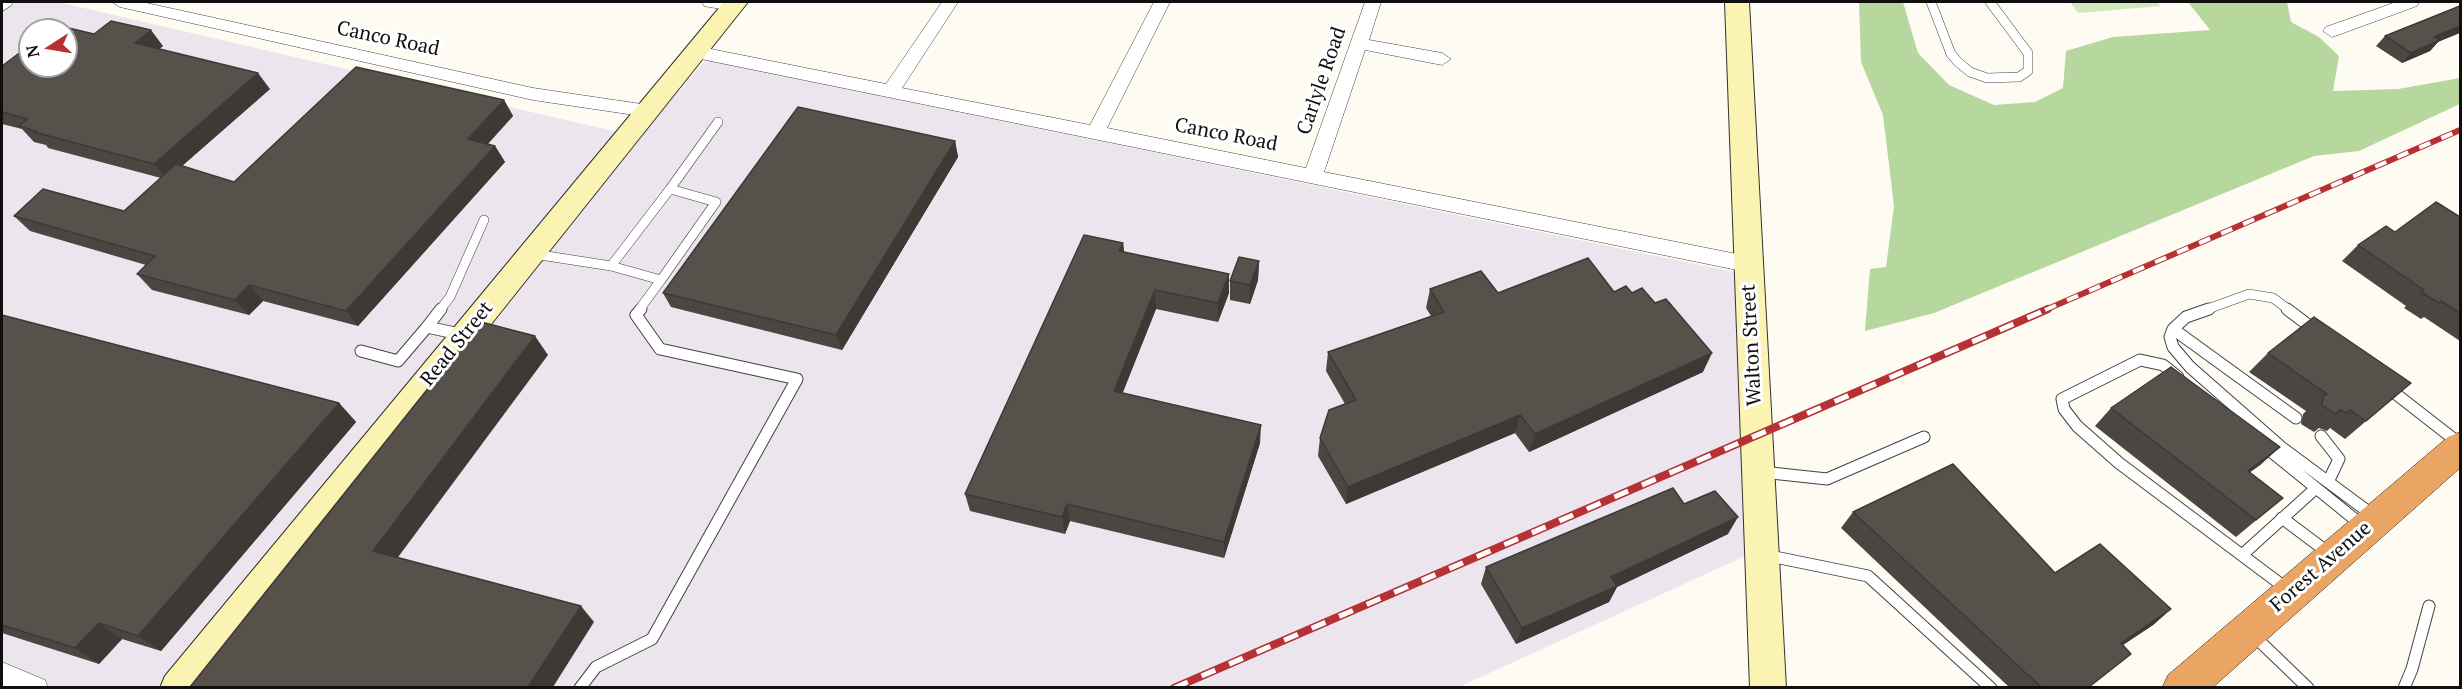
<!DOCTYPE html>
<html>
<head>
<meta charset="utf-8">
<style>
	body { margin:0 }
	#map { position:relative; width:2462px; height:689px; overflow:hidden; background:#fefcf2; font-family:"PT Serif",serif }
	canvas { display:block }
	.frame { position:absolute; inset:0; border:3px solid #0f0f0f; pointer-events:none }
	.north { position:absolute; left:18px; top:18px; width:60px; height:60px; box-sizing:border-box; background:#fff; border:2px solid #9f9f9f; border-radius:50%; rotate:258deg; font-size:16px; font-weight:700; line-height:24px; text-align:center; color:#0f0f0f }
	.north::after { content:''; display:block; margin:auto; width:21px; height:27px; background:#b73033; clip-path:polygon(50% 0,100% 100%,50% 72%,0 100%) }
</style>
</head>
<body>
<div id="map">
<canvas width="2462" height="689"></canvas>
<div class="frame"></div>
<div class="north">N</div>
</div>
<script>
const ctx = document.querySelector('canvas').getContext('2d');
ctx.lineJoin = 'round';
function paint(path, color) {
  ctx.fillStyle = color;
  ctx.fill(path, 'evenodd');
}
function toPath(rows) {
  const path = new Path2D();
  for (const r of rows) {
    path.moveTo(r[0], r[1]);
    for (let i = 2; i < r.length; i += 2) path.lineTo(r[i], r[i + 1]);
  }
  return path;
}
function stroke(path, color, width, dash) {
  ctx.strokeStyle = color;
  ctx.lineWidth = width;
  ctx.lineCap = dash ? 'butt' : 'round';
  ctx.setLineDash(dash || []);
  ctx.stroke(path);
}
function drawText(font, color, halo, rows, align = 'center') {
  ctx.font = font + ' "PT Serif",serif';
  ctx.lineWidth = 6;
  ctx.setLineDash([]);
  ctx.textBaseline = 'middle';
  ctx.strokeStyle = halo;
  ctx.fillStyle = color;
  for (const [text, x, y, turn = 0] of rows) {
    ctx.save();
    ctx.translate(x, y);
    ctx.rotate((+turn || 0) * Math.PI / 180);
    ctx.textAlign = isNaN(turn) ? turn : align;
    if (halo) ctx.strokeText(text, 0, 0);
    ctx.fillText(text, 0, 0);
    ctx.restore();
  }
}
paint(toPath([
	[2,2,58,2,639,137,706,60,1734,272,1745,556,1459,687,2,687],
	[30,30,66,30,66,66,30,66]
]), '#ece5ed');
paint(toPath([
	[2070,2,2157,2,2161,6,2078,13]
]), '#d2e7be');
paint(toPath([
	[1859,2,1903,2,1918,53,1949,85,1994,105,2035,102,2063,88,2066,51,2113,37,2210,30,2188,2,2287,2,2291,22,2319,37,2339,56,2333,91,2398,89,2460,78,2460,104,2359,151,2314,156,1934,313,1865,331,1870,269,1886,267,1894,206,1883,115,1861,62]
]), '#b6d79e');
const laneFar1 = toPath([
	[1931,2,1951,54,1958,62,1970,72,1987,78,2019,77,2028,71,2028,53,1990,2],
	[2,6,8,2],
	[670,189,718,122],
	[670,189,716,202,661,280,611,266,670,189],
	[534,254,611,266],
	[440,310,450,297,484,220],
	[639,310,661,280],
	[2205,310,2249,294,2273,298,2289,310]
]);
const lane = toPath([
	[441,309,427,327,464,335],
	[2209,309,2186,317,2173,329,2170,337,2173,347,2190,367,2281,447,2374,516],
	[2287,309,2316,331],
	[2173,329,2296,418],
	[361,351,398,361,427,327],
	[2178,377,2163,365,2140,360,2062,399,2064,409,2077,426,2119,463,2287,589],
	[2387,387,2460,444],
	[2321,436,2339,459,2328,482],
	[2263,445,2363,526],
	[1762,472,1827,479,1924,437],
	[2282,518,2330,554],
	[1765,555,1868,576,1991,688],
	[2242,555,2316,488],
	[2252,634,2308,688],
	[580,688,596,667,652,639,797,379,660,349,636,315,641,309],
	[2404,688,2412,669,2429,606]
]);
const street = toPath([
	[112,2,142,2,533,88,648,105,654,107,657,111,654,115,648,117,533,100,120,7,112,2],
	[702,2,735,2,740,6,732,11,704,6,702,2],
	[942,2,958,2,902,88,1090,125,1154,2,1170,2,1107,128,1306,168,1365,2,1381,2,1369,40,1442,53,1451,59,1442,65,1365,50,1324,172,1747,256,1754,259,1757,264,1754,269,1747,272,696,58,687,52,696,46,886,84,942,2],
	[2396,2,2419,2,2417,6,2338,35,2332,37,2323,31,2326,27,2396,2],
	[2,662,45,680,48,688,2,686,2,662]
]);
const secondary = toPath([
	[724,2,748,2,201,688,160,688,165,676,724,2],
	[1725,2,1749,2,1786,688,1750,688,1725,2]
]);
const highway = toPath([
	[2460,432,2460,468,2212,688,2162,688,2168,675,2448,437,2460,432]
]);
stroke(laneFar1, '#424242', 10);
stroke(lane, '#424242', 13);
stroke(street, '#424242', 1);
stroke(secondary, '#313131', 2);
stroke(highway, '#202020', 1);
stroke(laneFar1, '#fff', 9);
stroke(lane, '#fff', 11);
paint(street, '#fff');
paint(secondary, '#faf3b2');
paint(highway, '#eaa464');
const railFar1 = toPath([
	[2045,310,2460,130]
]);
const rail = toPath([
	[1174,688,2048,309]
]);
stroke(railFar1, '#b73033', 6);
stroke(rail, '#b73033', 8);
stroke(railFar1, '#fff', 4, [12]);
stroke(rail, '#fff', 5, [15]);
paint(toPath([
	[94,34,163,46,159,49,270,89,182,166,234,182,504,100,513,116,488,144,495,146,505,162,358,326,263,301,249,315,152,290,137,274,146,265,30,231,14,216,124,211,161,178,48,148,46,145,34,142,22,129,2,124,2,66],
	[2385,36,2438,42,2430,51,2402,63,2376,46],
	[955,141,958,157,842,350,671,307,663,293],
	[2460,217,2460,341,2424,317,2421,319,2404,308,2406,306,2342,261,2358,245,2395,232],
	[1123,243,1124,252,1229,274,1229,293,1218,322,1156,309,1122,393,1260,443,1224,558,1070,521,1065,534,970,511,965,494],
	[1259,261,1258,280,1250,304,1230,300,1230,281],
	[1430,289,1498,293,1614,292,1703,372,1529,452,1515,433,1346,504,1318,456,1320,438,1345,404,1326,371,1328,352,1431,316,1426,308],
	[2,315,339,403,356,422,161,651,122,639,99,664,2,633],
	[2268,353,2411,383,2345,439,2330,428,2327,431,2319,428,2314,432,2301,424,2303,414,2306,411,2249,372],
	[2111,408,2280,447,2260,465,2250,472,2283,498,2236,537,2095,426],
	[1684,504,1728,534,1617,587,1609,602,1516,644,1481,584,1486,567],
	[1853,512,2055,573,2171,609,2153,625,2123,645,2090,687,2009,687,1841,528]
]), '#4b4641');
paint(toPath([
	[2460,26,2460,33,2438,42,2430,51,2402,63,2411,53,2434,37],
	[151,30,163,46,147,59,135,43],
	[258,73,270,89,167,179,154,164],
	[504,100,513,116,477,155,468,139],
	[955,141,958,157,842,350,836,335],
	[495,146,505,162,358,326,346,311],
	[1123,243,1125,262,1119,251],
	[1259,261,1258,280,1250,304,1250,285],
	[1229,274,1229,293,1218,322,1218,303],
	[249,285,263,301,249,315,235,300],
	[1155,290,1156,309,1116,410,1114,391],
	[535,336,548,355,390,568,373,551],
	[1712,353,1703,372,1529,452,1535,434],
	[339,403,356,422,161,651,138,636],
	[1520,415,1515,433,1346,504,1348,487],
	[1261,425,1260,443,1224,558,1224,542],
	[2280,447,2260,465,2228,488,2248,471],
	[1067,504,1070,521,1065,534,1062,517],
	[1738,517,1728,534,1617,587,1609,602,1516,644,1522,628,1611,577],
	[581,606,594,622,553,687,528,687],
	[2171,609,2153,625,2103,658,2121,643],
	[99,623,122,639,99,664,75,648]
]), '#3d3935');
const building = toPath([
	[2460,6,2460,26,2434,37,2440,40,2411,53,2385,36,2460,6],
	[111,21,151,30,135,43,258,73,154,164,34,132,36,131,19,126,28,119,2,112,2,66,30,45,30,66,66,66,66,30,50,30,56,25,94,34,111,21],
	[356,67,504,100,468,139,495,146,346,311,249,285,235,300,137,274,155,256,14,216,43,189,124,211,176,164,234,182,356,67],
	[798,107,955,141,836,335,663,293,798,107],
	[2436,202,2460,217,2460,313,2441,301,2439,303,2421,292,2424,290,2358,245,2386,226,2395,232,2436,202],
	[1084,235,1123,243,1119,251,1229,274,1218,303,1155,290,1114,391,1261,425,1224,542,1067,504,1062,517,965,494,1084,235],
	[1239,257,1259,261,1250,285,1230,281,1239,257],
	[1588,258,1614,292,1626,286,1632,293,1642,288,1655,303,1666,299,1712,353,1535,434,1520,415,1348,487,1320,438,1329,410,1356,400,1328,352,1444,312,1430,289,1481,271,1498,293,1588,258],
	[2,315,339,403,138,636,99,623,75,648,2,625,2,315],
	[2314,317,2411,383,2366,421,2350,410,2347,413,2340,410,2335,414,2322,405,2323,396,2327,394,2268,353,2314,317],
	[481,322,535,336,373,551,581,606,528,687,190,687,481,322],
	[2171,367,2280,447,2248,471,2283,498,2256,520,2111,408,2171,367],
	[1953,464,2055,573,2100,544,2171,609,2121,643,2131,654,2089,687,2041,687,1853,512,1953,464],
	[1673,488,1684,504,1715,491,1738,517,1611,577,1617,586,1522,628,1486,567,1673,488]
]);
paint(building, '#57514c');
stroke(building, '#3d3935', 1.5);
drawText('20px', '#0f0f0f', '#fff', [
	["Canco Road",388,39,12],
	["Carlyle Road",1322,81,-71],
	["Canco Road",1226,135,11],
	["Read Street",457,344,-51],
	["Walton Street",1752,345,-93],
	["Forest Avenue",2321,567,-41]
]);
</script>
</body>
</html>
